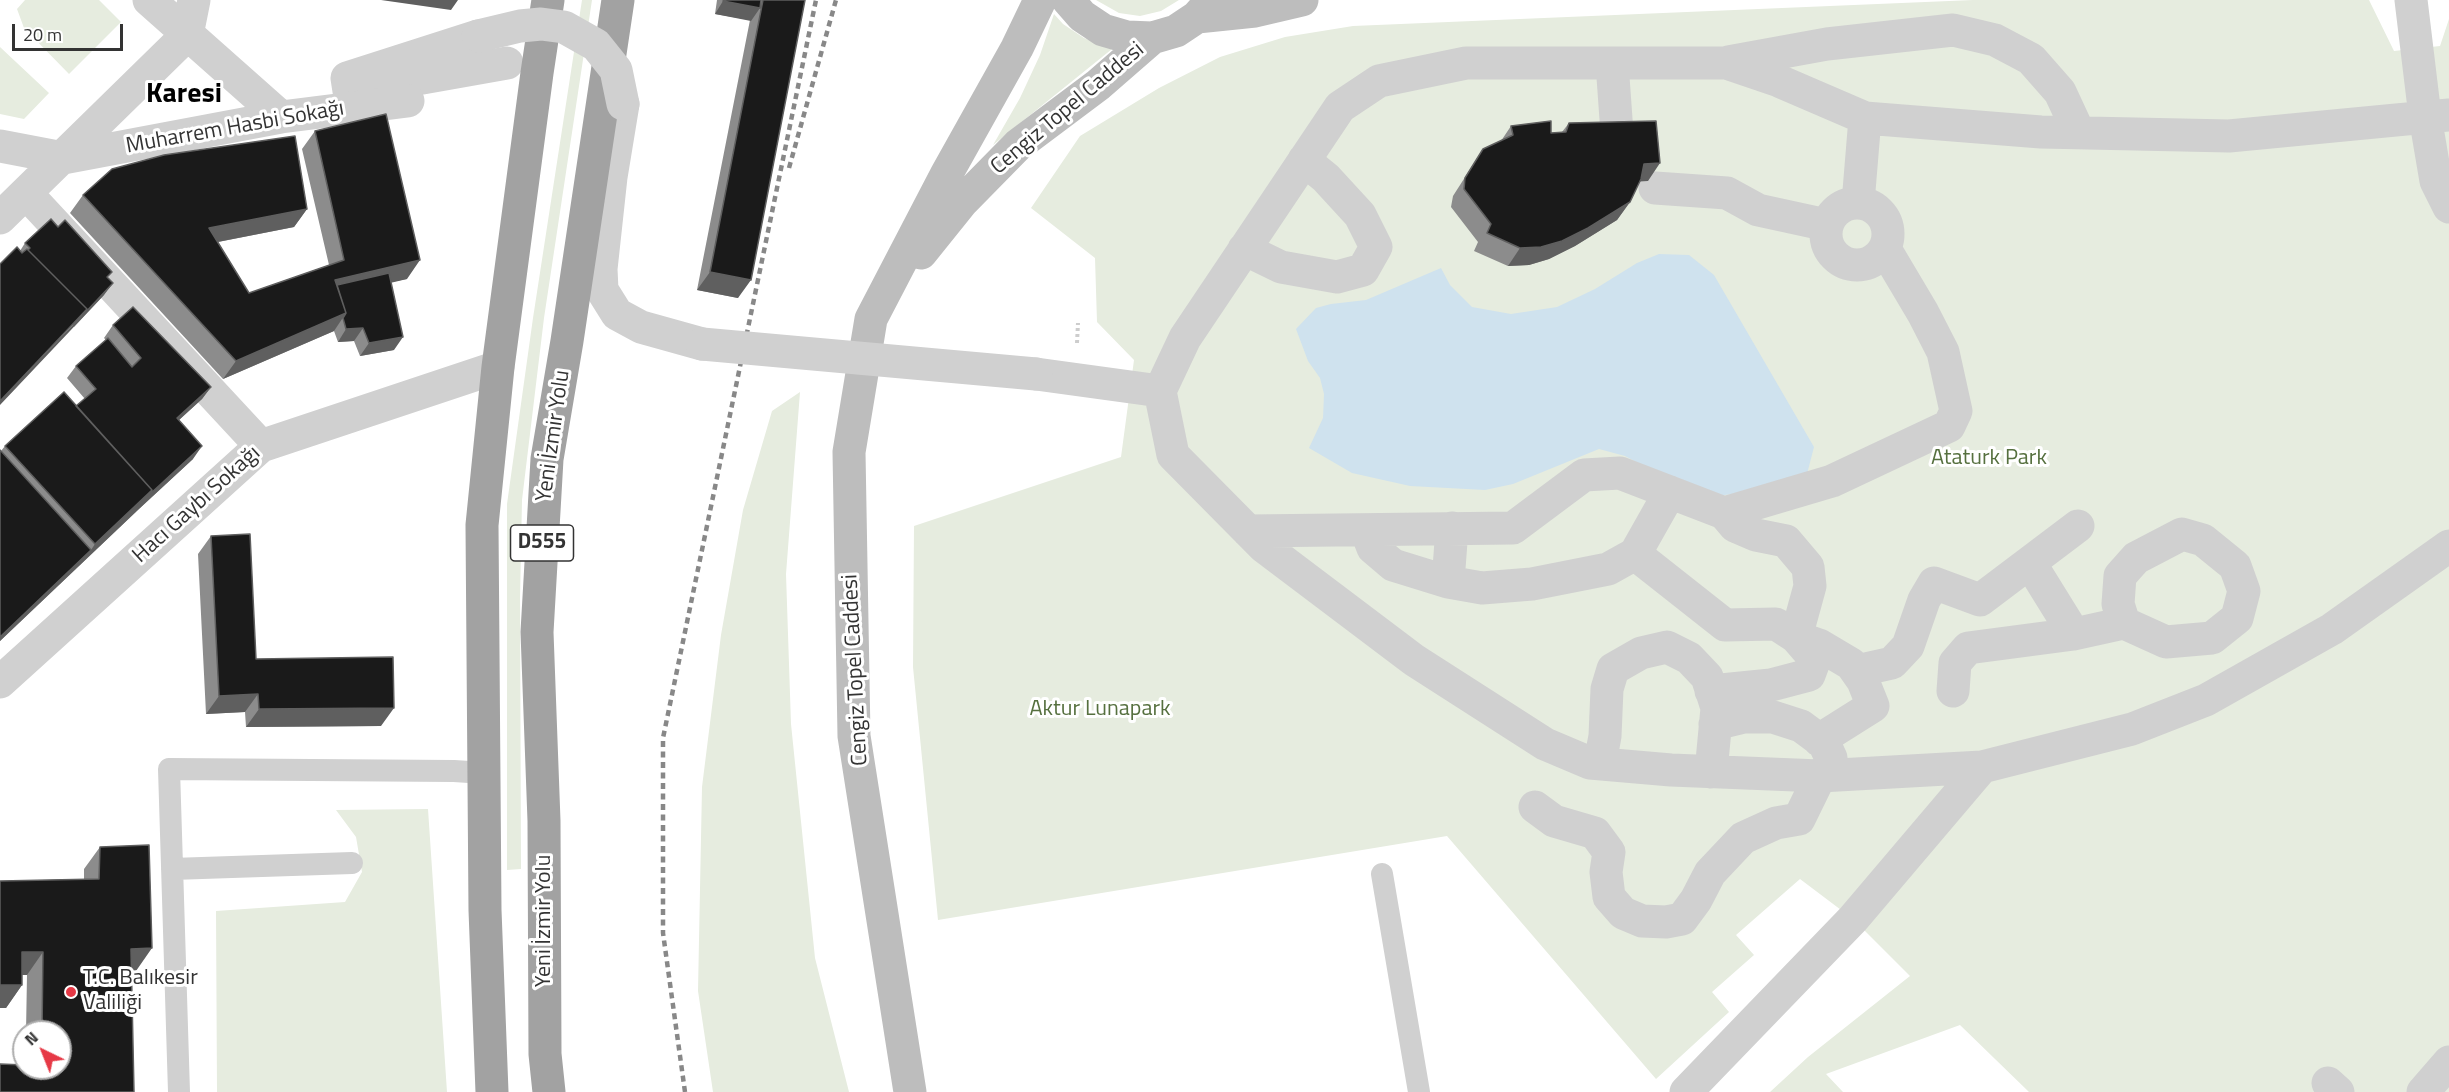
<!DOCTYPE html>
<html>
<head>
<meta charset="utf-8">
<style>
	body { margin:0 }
	#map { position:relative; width:2449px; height:1092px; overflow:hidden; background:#fff; font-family:"Titillium Web",sans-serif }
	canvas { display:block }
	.north { position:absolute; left:12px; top:1020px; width:60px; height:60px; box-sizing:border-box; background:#fff; border:2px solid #adadad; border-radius:50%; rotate:317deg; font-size:16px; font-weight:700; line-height:24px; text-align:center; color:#333 }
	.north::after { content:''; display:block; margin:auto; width:21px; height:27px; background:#e63946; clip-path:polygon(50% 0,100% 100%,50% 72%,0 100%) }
	.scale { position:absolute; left:12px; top:24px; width:111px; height:27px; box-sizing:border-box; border:3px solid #333; border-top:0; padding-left:8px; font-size:18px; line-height:21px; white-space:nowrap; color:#333; -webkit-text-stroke:4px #fff; paint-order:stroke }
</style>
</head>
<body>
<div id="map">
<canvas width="2449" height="1092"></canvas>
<div class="north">N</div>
<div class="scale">20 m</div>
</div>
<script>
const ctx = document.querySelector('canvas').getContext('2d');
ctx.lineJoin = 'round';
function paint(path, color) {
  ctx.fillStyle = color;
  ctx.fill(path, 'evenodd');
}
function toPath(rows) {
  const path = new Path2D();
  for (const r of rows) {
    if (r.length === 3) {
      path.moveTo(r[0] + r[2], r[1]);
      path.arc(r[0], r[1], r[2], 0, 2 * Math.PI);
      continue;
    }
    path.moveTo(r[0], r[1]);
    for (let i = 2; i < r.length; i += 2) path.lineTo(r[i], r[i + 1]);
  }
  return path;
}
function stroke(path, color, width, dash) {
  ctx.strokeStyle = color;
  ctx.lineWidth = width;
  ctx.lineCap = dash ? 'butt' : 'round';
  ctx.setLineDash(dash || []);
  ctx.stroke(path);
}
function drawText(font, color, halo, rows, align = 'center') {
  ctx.font = font + ' "Titillium Web",sans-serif';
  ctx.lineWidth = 6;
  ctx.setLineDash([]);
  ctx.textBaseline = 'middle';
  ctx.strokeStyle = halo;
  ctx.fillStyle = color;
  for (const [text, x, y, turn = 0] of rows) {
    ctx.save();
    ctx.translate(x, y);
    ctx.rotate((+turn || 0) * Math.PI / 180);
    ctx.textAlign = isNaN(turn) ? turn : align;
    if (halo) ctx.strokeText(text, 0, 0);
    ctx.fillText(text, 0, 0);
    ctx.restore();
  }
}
paint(toPath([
	[25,0,99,0,121,22,69,74,24,28,17,9],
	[582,0,592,0,544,318,522,500,520,599,521,869,507,870,507,504,533,318],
	[1096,0,1179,0,1161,11,1140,16,1119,13],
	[1973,0,2369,0,2394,51,2440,46,2449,19,2449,1092,2029,1092,1960,1025,1826,1074,1843,1092,1770,1092,1808,1057,1910,976,1853,919,1800,879,1736,935,1754,955,1712,992,1729,1012,1656,1079,1447,836,938,920,913,667,914,526,1121,457,1134,360,1097,322,1095,258,1031,208,1080,136,1159,88,1220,57,1285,37,1353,26],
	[1054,14,1063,24,1084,38,1112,49,993,145,1020,98,1040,55],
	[0,47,49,93,24,119,0,114],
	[800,392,786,574,791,724,815,958,849,1092,713,1092,698,991,702,787,721,635,743,510,772,411],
	[428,809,447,1092,217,1092,216,911,345,902,362,872,356,837,336,810]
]), '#e6ecdf');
paint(toPath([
	[1659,254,1689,255,1714,275,1814,447,1807,474,1758,491,1716,496,1666,478,1625,456,1599,449,1513,484,1485,490,1410,486,1352,473,1309,448,1323,418,1324,394,1320,378,1308,361,1296,329,1316,308,1331,304,1366,300,1441,268,1450,285,1472,307,1511,314,1557,307,1595,289,1637,263]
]), '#cfe2ee');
stroke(toPath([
	[1077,343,1078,323]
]), '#cdcdcd', 4, [3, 3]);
stroke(toPath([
	[172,869,352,863],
	[1382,874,1419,1092],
	[179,1092,169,769,454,771,484,773]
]), '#d0d0d0', 22);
stroke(toPath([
	[2411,0,2425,116,2436,181,2449,207],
	[478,36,347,78,349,91,507,63],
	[1728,62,1827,44,1953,30,1995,40,2031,59,2060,92,2079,133],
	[1612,63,1617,133],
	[623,104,611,177,601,269,602,290,617,314,641,327,702,344],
	[1655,188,1727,193,1758,210,1827,225],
	[1857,234,31],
	[1858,203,1865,118],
	[1244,249,1281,267,1337,277,1363,270,1376,247,1360,215,1326,178,1304,160],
	[1036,374,1160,391],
	[1724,513,1735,526,1756,535,1786,541,1808,567,1810,586,1796,637],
	[1452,528,1448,582,1482,588,1532,584,1608,569,1635,554,1670,492],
	[1366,530,1373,548,1393,565,1448,582],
	[1248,531,1513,528,1584,475,1620,473,1724,513,1832,481,1949,426,1956,411,1943,352,1923,313,1885,249],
	[1635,554,1725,625,1776,624,1796,637,1819,645,1851,664,1863,681,1873,706,1819,740],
	[2030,563,2074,634],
	[1856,671,1892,663,1908,646,1924,600,1934,583,1980,600,2078,526],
	[1711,691,1771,685,1809,675,1815,659,1796,637],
	[1953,691,1955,663,1968,648,2074,634,2124,623,2166,642,2212,638,2237,618,2244,591,2235,566,2203,540,2182,534,2136,558,2120,576,2118,604,2124,623],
	[1715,724,1744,717,1773,717,1801,726,1824,743,1831,758],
	[1600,763,1605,736,1607,689,1613,669,1641,653,1667,647,1689,658,1707,677,1717,708,1711,772],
	[1982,767,2132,729,2206,700,2332,629,2449,546],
	[1535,807,1554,821,1595,833,1609,852,1606,872,1609,897,1623,913,1642,921,1666,922,1682,919,1696,900,1710,873,1743,838,1776,823,1799,819,1820,776],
	[2328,1083,2338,1092],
	[1686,1092,1853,919,1982,767,1820,776,1671,770,1590,763,1545,744,1414,660,1263,546,1173,455,1160,391,1185,338,1340,107,1379,81,1466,63,1726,63,1779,81,1865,118,2041,132,2229,136,2449,115],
	[2423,1092,2449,1062]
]), '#d0d0d0', 33);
stroke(toPath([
	[149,0,281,117],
	[0,146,63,158,281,117,408,101],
	[26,193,261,446],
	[0,218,187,35,194,0],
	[0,682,261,446,498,367]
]), '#d0d0d0', 33);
stroke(toPath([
	[1068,0,1082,16,1103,30,1127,37,1152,38,1176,31,1197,17,1212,0],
	[1197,17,1255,11,1302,0],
	[921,253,962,202,1018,145,1098,85,1152,38],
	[910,1092,854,736,849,452,871,319,946,175,1017,48,1040,0]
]), '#bdbdbd', 33);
stroke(toPath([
	[492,1092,485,910,482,525,498,367,537,73,548,0],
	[549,1092,545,1054,544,821,537,632,547,459,567,341,618,0]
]), '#a2a2a2', 33);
stroke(toPath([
	[789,168,836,0],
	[685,1092,663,933,663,738,816,0]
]), '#888', 4.5, [6, 4.5]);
stroke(toPath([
	[478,36,520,26,541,24,564,27,596,45,616,70,623,104],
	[702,344,1036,374]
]), '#d0d0d0', 33);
paint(toPath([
	[717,0,805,0,738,298,697,290,750,20,715,14],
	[1569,123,1648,181,1640,181,1630,202,1617,220,1575,246,1549,259,1529,265,1508,266,1474,251,1478,242,1451,207,1453,196,1483,149,1501,141,1511,126,1551,133,1562,132],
	[315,131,407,279,391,282,394,350,360,356,354,341,338,342,334,331,223,379,70,213,83,195,307,209,294,227,218,242,249,293,329,265,302,149],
	[58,227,108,278,104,295,74,327,20,251,25,243],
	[113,325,211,387,202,399,179,420,193,459,140,508,0,641,0,450,1,451,5,446,76,406,85,399,67,378,76,366,106,340,104,338],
	[211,536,256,659,381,726,246,727,245,712,206,714,198,554],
	[100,847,136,971,131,971,60,1068,60,1032,26,1032,27,975,22,975,22,985,6,1008,0,1008,0,881,84,879,84,869]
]), '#8c8c8c');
paint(toPath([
	[381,0,458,0,451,10],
	[723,1,760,8,751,21,715,14],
	[1660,163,1648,181,1631,182,1644,164],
	[1630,202,1617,220,1575,246,1549,259,1529,265,1508,266,1520,248],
	[307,209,294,227,197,246,209,228],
	[420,260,407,279,335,296,335,280],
	[710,272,751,280,738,298,697,290],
	[113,283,104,295,0,405,0,401],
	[346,313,334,331,223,379,236,361],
	[363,328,354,341,338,342,346,329],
	[403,337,394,350,360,356,369,343],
	[211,387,202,399,168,430,177,418],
	[202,446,193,459,140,508,0,641,0,637,91,550,95,544,152,490],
	[258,694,245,712,206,714,219,696],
	[394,708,381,726,246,727,259,709],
	[152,948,136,971,115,972,131,949],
	[22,952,43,952,27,975,6,975],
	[0,985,22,985,6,1008,0,1008]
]), '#5f5f5f');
const building = toPath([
	[724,0,761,0,760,8,723,1,724,0],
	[763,0,805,0,751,280,710,272,763,0],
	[386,114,420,260,335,280,346,313,236,361,83,195,112,169,164,155,295,136,307,209,209,228,249,293,344,260,315,131,386,114],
	[1551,121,1551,133,1566,132,1569,123,1656,121,1660,163,1644,164,1641,179,1630,202,1588,228,1562,241,1541,247,1520,248,1487,233,1491,224,1464,189,1465,178,1483,149,1513,135,1511,126,1551,121],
	[51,219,58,227,65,220,112,272,107,277,113,283,83,315,87,309,28,250,30,248,25,243,51,219],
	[17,247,22,253,27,249,87,309,0,401,0,264,17,247],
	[389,273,403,337,369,343,363,328,346,329,343,318,346,313,337,285,389,273],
	[133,307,211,387,177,418,202,446,149,495,152,490,76,406,96,389,76,366,108,338,132,367,141,358,113,325,133,307],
	[64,392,152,490,95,544,5,446,64,392],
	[0,450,91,550,0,637,0,450],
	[250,534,256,659,393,657,394,708,259,709,258,694,219,696,211,536,250,534],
	[149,845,152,948,131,949,134,1092,0,1092,0,1064,24,1065,24,1068,60,1068,60,1032,42,1032,43,952,22,952,22,985,0,985,0,881,99,879,100,847,149,845]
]);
paint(building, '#1a1a1a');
stroke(building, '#5f5f5f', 1.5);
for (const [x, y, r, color] of [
	[71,992,6,"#e63946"]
]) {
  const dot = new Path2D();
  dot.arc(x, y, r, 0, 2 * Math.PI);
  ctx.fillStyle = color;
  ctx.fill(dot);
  stroke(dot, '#fff', 2);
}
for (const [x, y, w] of [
	[542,543,63]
]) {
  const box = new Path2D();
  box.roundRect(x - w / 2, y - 18, w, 36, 4.5);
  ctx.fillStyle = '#fff';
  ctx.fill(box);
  stroke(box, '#333', 1.5);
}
drawText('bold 21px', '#333', null, [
	["D555",542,543]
]);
drawText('22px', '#333', '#fff', [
	["Cengiz Topel Caddesi",1068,109,-40],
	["Muharrem Hasbi Sokağı",235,128,-10],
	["Yeni İzmir Yolu",554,436,-82],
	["Hacı Gaybı Sokağı",197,505,-42],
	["Cengiz Topel Caddesi",856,670,-93],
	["Yeni İzmir Yolu",545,921,-90]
]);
drawText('22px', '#56703f', '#fff', [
	["Ataturk Park",1989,459],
	["Aktur Lunapark",1100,710]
]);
drawText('22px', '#333', '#fff', [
	["T.C. Balıkesir",83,979],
	["Valiliği",83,1004]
], 'left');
drawText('bold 28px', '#000', '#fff', [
	["Karesi",184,95]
]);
</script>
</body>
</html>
